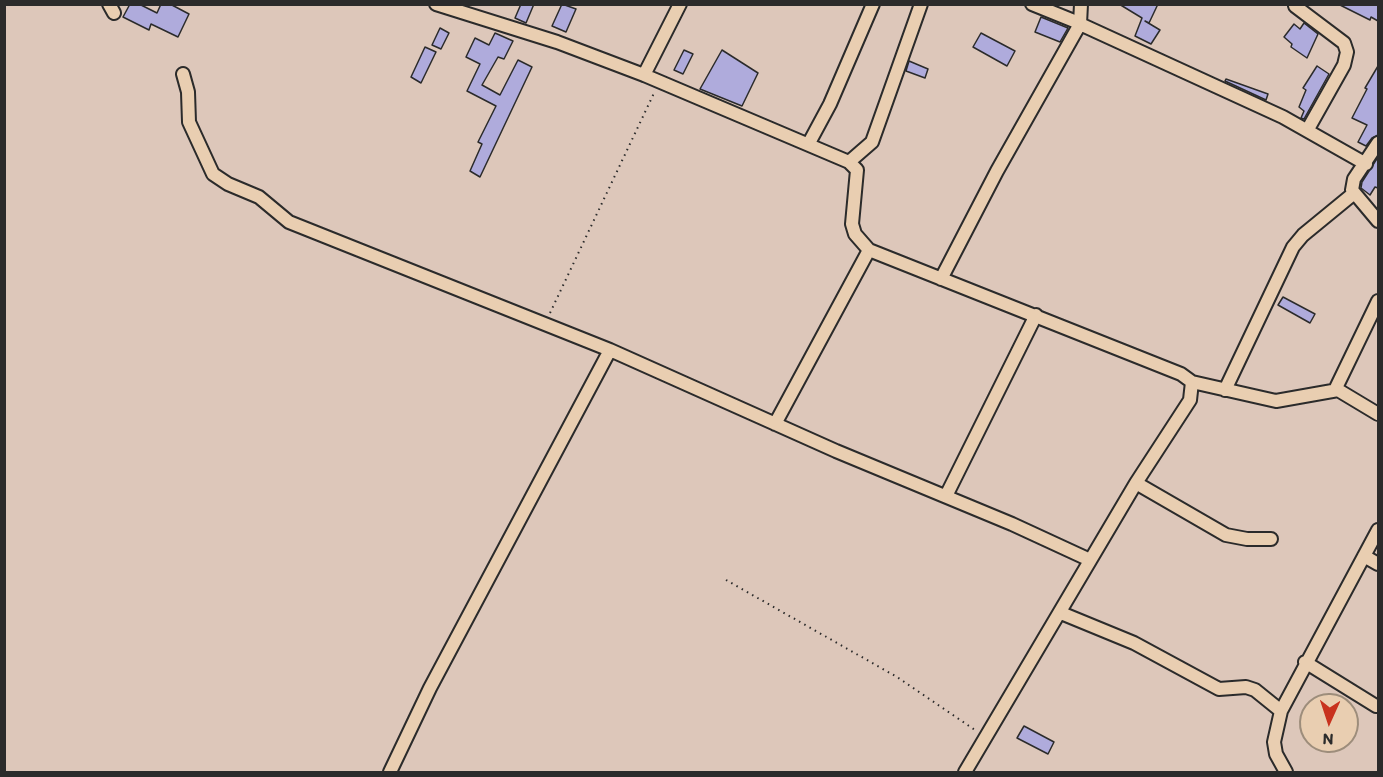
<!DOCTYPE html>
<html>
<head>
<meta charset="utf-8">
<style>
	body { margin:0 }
	#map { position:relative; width:1383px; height:777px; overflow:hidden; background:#ddc7ba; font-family:Itim,sans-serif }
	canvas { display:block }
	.frame { position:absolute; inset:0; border:6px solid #2b2b2b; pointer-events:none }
	.north { position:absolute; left:1299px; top:693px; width:60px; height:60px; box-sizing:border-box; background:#e9ceb1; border:2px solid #9d8d7b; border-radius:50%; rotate:183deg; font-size:16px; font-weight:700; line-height:24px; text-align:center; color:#2b2b2b }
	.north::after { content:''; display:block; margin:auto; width:21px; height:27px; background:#c8321e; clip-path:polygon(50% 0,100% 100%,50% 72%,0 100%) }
</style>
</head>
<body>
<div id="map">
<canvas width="1383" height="777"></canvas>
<div class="frame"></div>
<div class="north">N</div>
</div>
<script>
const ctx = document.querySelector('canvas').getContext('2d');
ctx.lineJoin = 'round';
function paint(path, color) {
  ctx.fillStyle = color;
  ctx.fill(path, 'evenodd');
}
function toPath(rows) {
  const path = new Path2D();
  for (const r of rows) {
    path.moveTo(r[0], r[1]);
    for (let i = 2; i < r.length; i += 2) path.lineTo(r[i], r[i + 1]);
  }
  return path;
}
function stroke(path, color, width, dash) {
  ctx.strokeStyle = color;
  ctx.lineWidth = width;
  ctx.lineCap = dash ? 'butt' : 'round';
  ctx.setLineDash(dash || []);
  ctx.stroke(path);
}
const building = toPath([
	[130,4,139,4,157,13,161,4,170,4,189,14,178,37,151,24,149,30,123,17,130,4],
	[521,4,534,4,526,23,515,18,521,4],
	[562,4,576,9,566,32,552,26,562,4],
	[1119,4,1158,4,1149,23,1145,21,1160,30,1151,44,1135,36,1142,18,1119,4],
	[1338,4,1378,4,1378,21,1371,17,1370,20,1338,4],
	[1041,17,1068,28,1060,42,1035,32,1041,17],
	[1304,23,1318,34,1307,58,1291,47,1292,44,1284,37,1294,24,1300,29,1304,23],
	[440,28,449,33,441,49,432,45,440,28],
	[495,33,513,41,504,59,498,57,482,85,500,95,518,60,532,67,480,177,470,171,482,144,478,142,496,106,467,91,480,64,466,57,475,38,489,45,495,33],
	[981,33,1015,51,1007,66,973,47,981,33],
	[425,47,436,52,421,83,411,77,425,47],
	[684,50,693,54,683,74,674,70,684,50],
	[722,50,758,73,742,106,700,89,722,50],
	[909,61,928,69,925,78,906,71,909,61],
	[1317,66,1329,74,1304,119,1301,118,1304,111,1299,107,1306,90,1303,88,1317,66],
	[1378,66,1378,135,1372,138,1366,146,1358,142,1367,125,1352,118,1367,89,1365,88,1378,66],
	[1226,79,1268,94,1266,100,1225,81,1226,79],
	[1378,157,1378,188,1375,187,1370,195,1361,188,1362,182,1378,157],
	[1283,297,1315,314,1310,323,1278,305,1283,297],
	[1024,726,1054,742,1048,754,1017,738,1024,726]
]);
paint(building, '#afabdc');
stroke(building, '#2b2b2b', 1.5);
const minor = toPath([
	[109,4,114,13],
	[436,4,557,42,644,75,849,162,857,170,852,224,855,234,869,250,1181,374,1192,382,1190,400,1136,483,965,772],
	[1032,4,1079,23],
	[1295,6,1344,43,1347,52,1344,65,1308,129],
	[1080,24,1283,117,1366,164],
	[183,74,188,92,189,122,213,174,228,184,259,197,289,222,610,350,836,451,1012,524,1090,560],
	[644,75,680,4],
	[809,143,830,104,873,4],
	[1378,143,1354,179,1352,190,1378,221],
	[849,162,872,142,921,4],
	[941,279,997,171,1080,24,1081,4],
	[1192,382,1276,401,1338,390,1378,414],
	[1225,390,1293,247,1303,235,1353,194],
	[1335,390,1378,301],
	[775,424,869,250],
	[1136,483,1226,535,1247,539,1271,539],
	[946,496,1036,315],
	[1364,556,1378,564],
	[1061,613,1134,643,1219,689,1246,687,1255,690,1281,711],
	[1305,662,1376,706],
	[390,772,430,688,610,350],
	[1286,772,1276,754,1274,742,1281,711,1378,530]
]);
stroke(minor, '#2b2b2b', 16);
stroke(toPath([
	[550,313,655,91],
	[726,580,897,677,975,730]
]), '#2b2b2b', 2, [1.5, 4.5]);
stroke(minor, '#e9ceb1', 12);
</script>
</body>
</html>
